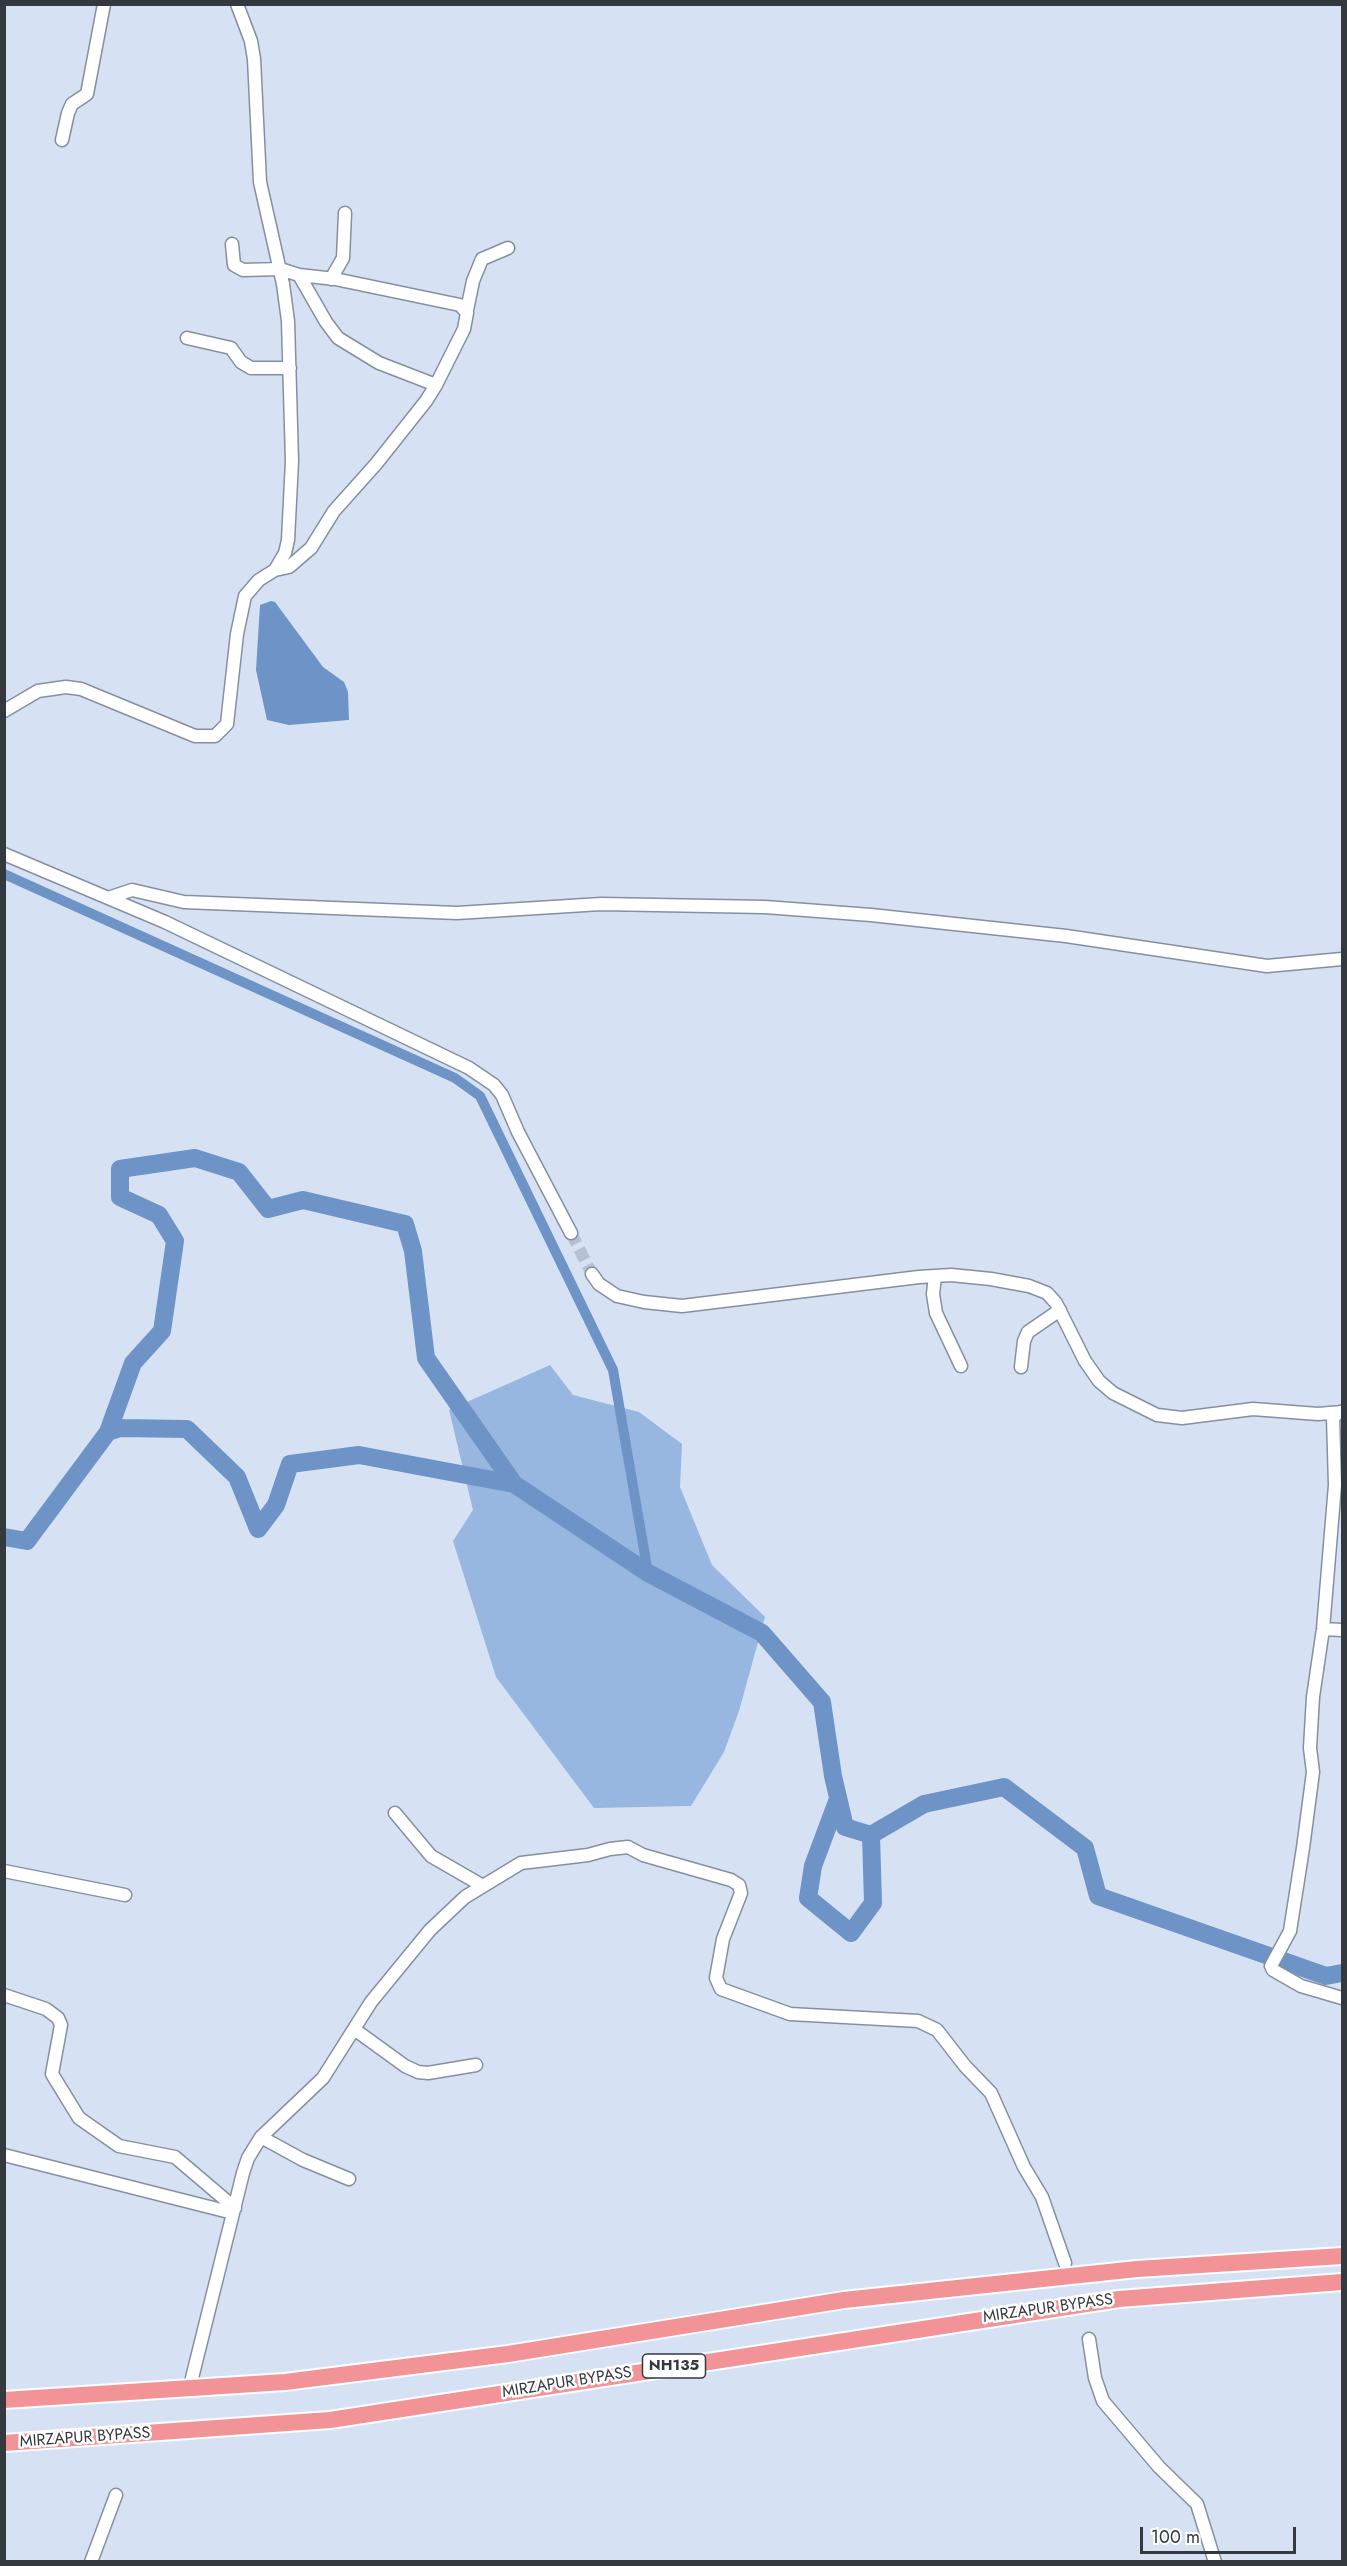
<!DOCTYPE html>
<html>
<head>
<meta charset="utf-8">
<style>
	body { margin:0 }
	#map { position:relative; width:1347px; height:2566px; overflow:hidden; background:#d6e2f4; font-family:Jost,sans-serif }
	canvas { display:block }
	.frame { position:absolute; inset:0; border:6px solid #34393f; pointer-events:none }
	.scale { position:absolute; left:1140px; top:2527px; width:156px; height:27px; box-sizing:border-box; border:3px solid #34393f; border-top:0; padding-left:8px; font-size:18px; line-height:21px; white-space:nowrap; color:#34393f; -webkit-text-stroke:4px #fff; paint-order:stroke }
</style>
</head>
<body>
<div id="map">
<canvas width="1347" height="2566"></canvas>
<div class="frame"></div>
<div class="scale">100 m</div>
</div>
<script>
const ctx = document.querySelector('canvas').getContext('2d');
ctx.lineJoin = 'round';
function paint(path, color) {
  ctx.fillStyle = color;
  ctx.fill(path, 'evenodd');
}
function toPath(rows) {
  const path = new Path2D();
  for (const r of rows) {
    path.moveTo(r[0], r[1]);
    for (let i = 2; i < r.length; i += 2) path.lineTo(r[i], r[i + 1]);
  }
  return path;
}
function stroke(path, color, width, dash) {
  ctx.strokeStyle = color;
  ctx.lineWidth = width;
  ctx.lineCap = dash ? 'butt' : 'round';
  ctx.setLineDash(dash || []);
  ctx.stroke(path);
}
function drawText(font, color, halo, rows, align = 'center') {
  ctx.font = font + ' Jost,sans-serif';
  ctx.lineWidth = 5;
  ctx.setLineDash([]);
  ctx.textBaseline = 'middle';
  ctx.strokeStyle = halo;
  ctx.fillStyle = color;
  for (const [text, x, y, turn = 0] of rows) {
    ctx.save();
    ctx.translate(x, y);
    ctx.rotate((+turn || 0) * Math.PI / 180);
    ctx.textAlign = isNaN(turn) ? turn : align;
    if (halo) ctx.strokeText(text, 0, 0);
    ctx.fillText(text, 0, 0);
    ctx.restore();
  }
}
paint(toPath([
	[550,1365,573,1395,639,1412,682,1444,680,1487,712,1565,765,1617,739,1711,724,1752,691,1806,594,1808,496,1677,453,1541,473,1510,449,1410]
]), '#97b6e0');
paint(toPath([
	[271,601,275,602,323,667,344,682,348,692,349,720,289,725,267,720,256,670,260,605]
]), '#6e93c6');
stroke(toPath([
	[4,874,455,1078,480,1096,613,1370,648,1573]
]), '#6e93c6', 10);
stroke(toPath([
	[108,1432,133,1363,162,1331,175,1241,159,1215,120,1197,120,1169,195,1158,239,1172,268,1209,303,1200,405,1224,413,1251,426,1358,514,1484],
	[4,1537,27,1541,108,1432,120,1428,187,1429,237,1477,258,1529,276,1505,290,1464,359,1455,514,1484,648,1573,762,1633,822,1702,833,1776,845,1827,871,1835,924,1804,1004,1787,1085,1848,1098,1896,1326,1976,1342,1973],
	[838,1799,813,1866,808,1898,851,1933,873,1903,871,1835]
]), '#6e93c6', 18);
stroke(toPath([
	[571,1233,592,1274]
]), '#b6c0d0', 12, [12, 6]);
const minor = toPath([
	[62,140,68,113,72,104,87,94,104,4],
	[232,244,234,265,243,270,280,269,299,275,335,279,460,305,467,313,464,329,436,385,426,401,376,464,334,511,311,548,289,567,275,570],
	[299,275,326,322,338,338,379,363,436,385],
	[331,279,343,258,345,213],
	[467,310,473,281,482,259,508,248],
	[187,338,231,348,241,362,251,368,290,368],
	[4,711,38,691,66,687,81,689,195,736,215,736,227,724,237,634,245,596,259,580,275,570,285,553,288,540,292,461,288,321,283,284,260,182,254,59,251,41,237,4],
	[4,854,165,922,469,1068,494,1085,502,1095,518,1132,571,1233],
	[108,898,132,890,184,902,457,913,601,904,765,907,871,915,1066,936,1267,966,1342,959],
	[592,1274,599,1284,617,1296,644,1302,682,1306,919,1277,951,1275,991,1279,1029,1286,1047,1293,1056,1303,1085,1361,1099,1381,1113,1393,1157,1415,1182,1418,1253,1409,1318,1414,1342,1412],
	[935,1276,933,1294,936,1313,961,1366],
	[1021,1367,1024,1341,1028,1332,1060,1310],
	[1340,1412,1333,1417,1335,1485,1323,1629,1313,1697,1310,1748,1313,1772,1303,1848,1290,1931,1271,1966,1273,1970,1301,1986,1342,1998],
	[1323,1629,1342,1630],
	[395,1813,431,1856,483,1886],
	[4,1871,125,1895],
	[4,1995,46,2009,58,2018,61,2025,52,2074,79,2118,119,2146,175,2157,235,2208],
	[354,2029,405,2066,418,2072,428,2073,476,2065],
	[261,2137,303,2160,349,2179],
	[4,2155,233,2213],
	[1089,2339,1095,2378,1103,2401,1159,2467,1197,2504,1215,2562],
	[189,2390,243,2173,248,2158,261,2137,323,2078,371,2002,430,1930,465,1897,521,1863,588,1855,610,1849,628,1847,643,1855,731,1880,739,1885,741,1893,723,1939,716,1978,721,1989,790,2014,918,2021,937,2030,965,2066,991,2093,1024,2167,1042,2197,1065,2263],
	[91,2562,116,2495]
]);
const highway = toPath([
	[4,2400,285,2382,508,2354,844,2300,1137,2269,1342,2256],
	[4,2443,330,2420,1119,2299,1342,2282]
]);
stroke(minor, '#8490a0', 15);
stroke(highway, '#fff', 20);
stroke(minor, '#fff', 12);
stroke(highway, '#f29397', 16);
for (const [x, y, w] of [
	[674,2366,63]
]) {
  const box = new Path2D();
  box.roundRect(x - w / 2, y - 12, w, 24, 4.5);
  ctx.fillStyle = '#fff';
  ctx.fill(box);
  stroke(box, '#34393f', 1.5);
}
drawText('bold 15px', '#34393f', null, [
	["NH135",674,2366]
]);
drawText('16px', '#34393f', '#fff', [
	["MIRZAPUR BYPASS",1048,2309,-8],
	["MIRZAPUR BYPASS",567,2383,-9],
	["MIRZAPUR BYPASS",85,2438,-4]
]);
</script>
</body>
</html>
